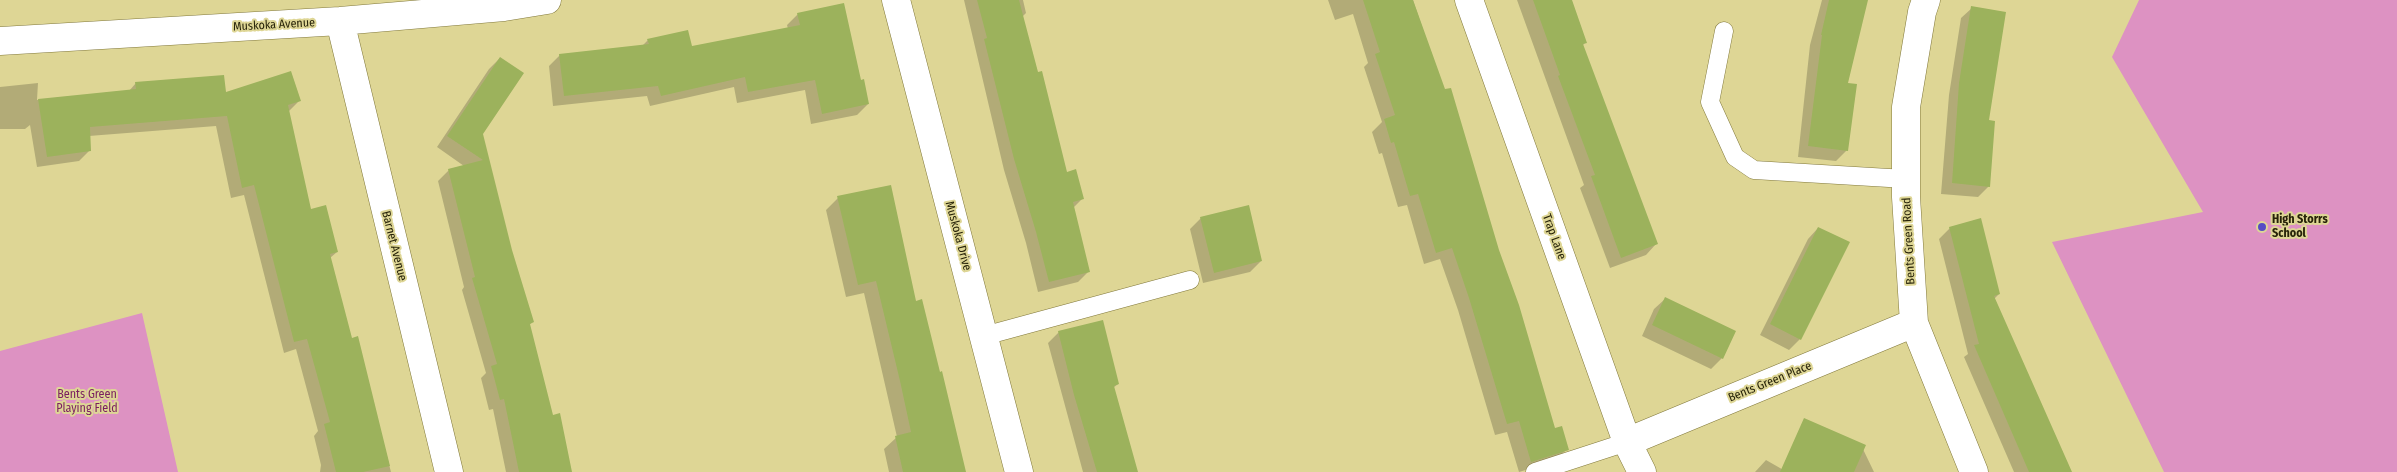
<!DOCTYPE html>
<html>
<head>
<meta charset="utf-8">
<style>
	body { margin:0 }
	canvas { display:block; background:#ded695 }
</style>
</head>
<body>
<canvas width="2397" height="472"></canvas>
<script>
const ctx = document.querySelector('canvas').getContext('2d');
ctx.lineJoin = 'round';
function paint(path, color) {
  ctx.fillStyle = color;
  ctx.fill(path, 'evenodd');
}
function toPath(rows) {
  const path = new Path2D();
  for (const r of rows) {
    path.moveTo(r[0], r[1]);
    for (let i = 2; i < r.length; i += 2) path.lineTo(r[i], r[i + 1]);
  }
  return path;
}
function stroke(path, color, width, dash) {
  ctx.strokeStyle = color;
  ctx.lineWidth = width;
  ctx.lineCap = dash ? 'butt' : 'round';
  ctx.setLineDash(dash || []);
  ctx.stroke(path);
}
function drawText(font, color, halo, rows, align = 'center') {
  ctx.font = font + ' "Fira Sans Condensed",sans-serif';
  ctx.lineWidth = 4;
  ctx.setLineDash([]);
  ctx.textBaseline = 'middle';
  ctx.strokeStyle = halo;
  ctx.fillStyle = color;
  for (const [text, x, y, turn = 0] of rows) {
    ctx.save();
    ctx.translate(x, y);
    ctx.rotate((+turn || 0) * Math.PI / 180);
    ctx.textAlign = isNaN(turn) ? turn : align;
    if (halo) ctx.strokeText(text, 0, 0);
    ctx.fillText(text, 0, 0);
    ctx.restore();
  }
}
paint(toPath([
	[2139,0,2397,0,2397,472,2164,472,2052,242,2203,212,2112,57],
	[142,313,178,472,0,472,0,351]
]), '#dd92c2');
paint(toPath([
	[964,0,1023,0,1026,13,1022,17,1066,173,1083,198,1073,208,1089,271,1078,282,1038,292,1026,243,1004,170],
	[1328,0,1413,0,1497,250,1554,430,1567,449,1555,461,1519,472,1507,432,1495,435,1458,310,1440,259,1424,264,1407,205,1398,207,1382,153,1379,154,1372,132,1382,122,1364,67,1368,63,1353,14,1335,20],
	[1517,0,1570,0,1586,42,1582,46,1656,244,1646,255,1610,268,1580,188,1584,185],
	[1822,0,1867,0,1846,85,1847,150,1836,161,1798,157,1810,45],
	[1972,8,1988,122,1989,186,1978,197,1941,194,1949,95,1961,18],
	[798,14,860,81,868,104,857,115,811,124,805,90,737,103,734,87,650,106,647,96,553,106,549,66,560,55,642,46,648,40,691,47,788,29,787,25],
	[500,58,482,134,511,251,532,322,529,325,552,416,571,472,506,472,493,409,489,410,481,378,486,373,462,290,464,287,438,181,449,170,464,166,437,147,489,69],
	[38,83,37,100,129,91,136,83,299,101,288,112,310,210,337,252,330,258,351,339,357,338,391,472,320,472,321,465,314,436,318,431,296,349,284,353,244,195,231,198,216,126,89,136,90,150,79,161,37,167,30,125,25,129,0,129,0,87],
	[838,198,915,302,965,472,889,472,884,449,897,437,864,293,846,297,826,210],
	[1201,218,1261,261,1250,272,1203,283,1190,229],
	[1818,228,1800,339,1789,350,1760,335,1808,239],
	[1950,228,1999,294,1994,299,2071,472,2014,472,1964,357,1968,354,1939,239],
	[1665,299,1722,358,1711,369,1642,336,1654,309],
	[1059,332,1118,384,1113,388,1135,472,1083,472,1048,343],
	[1861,445,1874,472,1819,472],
	[1766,460,1787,472,1755,472]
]), '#0003');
paint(toPath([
	[977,0,1019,0,1038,72,1042,71,1067,172,1076,169,1084,199,1073,202,1090,272,1049,282,1036,232,1014,159,984,39,987,38],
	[1363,0,1413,0,1445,89,1451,88,1499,250,1519,305,1555,428,1562,426,1569,450,1531,462,1519,421,1507,424,1469,298,1452,248,1436,253,1418,194,1410,196,1394,142,1391,143,1384,119,1395,115,1375,54,1380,52],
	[1533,0,1572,0,1587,43,1583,44,1658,244,1621,258,1591,176,1595,175,1558,76,1560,75],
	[1829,0,1868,0,1848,83,1857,84,1848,151,1808,146,1822,35,1821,35],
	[844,3,861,80,864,79,869,104,822,114,815,80,748,92,745,77,661,96,658,86,564,96,559,54,649,44,647,39,688,30,692,46,800,25,797,13],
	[1971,6,2006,12,1989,120,1995,121,1990,187,1952,183,1959,83],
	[500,57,524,73,483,134,512,250,534,322,530,324,553,415,560,413,572,472,519,472,504,399,500,400,491,366,497,364,472,278,475,277,448,169,483,160,447,136],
	[291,71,301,101,288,105,311,209,326,205,338,252,330,254,352,338,358,336,390,466,363,472,336,472,324,424,330,422,307,339,294,342,254,185,242,188,227,116,90,127,91,151,47,157,38,99,136,89,135,82,224,75,226,92],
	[891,185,916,301,922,299,940,372,942,371,966,472,903,472,895,436,911,432,900,381,876,281,858,285,837,196],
	[1249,205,1262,261,1214,273,1200,217],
	[1981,218,2000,294,1994,296,2072,472,2029,472,1974,345,1979,344,1949,227],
	[1818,227,1850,242,1801,340,1770,324],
	[1665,297,1736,331,1723,359,1652,325],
	[1103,320,1119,384,1114,386,1138,472,1097,472,1074,395,1058,331],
	[1804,418,1866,445,1854,472,1780,472]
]), '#9cb25c');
const lane = toPath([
	[1724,31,1710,102,1735,157,1754,170,1906,179],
	[984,336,1190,280],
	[1535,472,1627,442]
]);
const street = toPath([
	[896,0,1019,472],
	[1469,0,1627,442,1642,472],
	[1926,0,1922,12,1906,107,1906,197,1914,323,1974,472],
	[340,21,449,472],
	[0,41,340,21,504,7,547,0],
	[1627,442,1914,323]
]);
stroke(lane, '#82793b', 19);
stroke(street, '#82793b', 29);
stroke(lane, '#fff', 18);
stroke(street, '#fff', 28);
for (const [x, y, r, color] of [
	[2262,227,5,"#564cc4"]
]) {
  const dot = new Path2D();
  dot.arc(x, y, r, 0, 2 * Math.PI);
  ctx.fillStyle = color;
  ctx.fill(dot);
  stroke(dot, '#ded695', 2);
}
drawText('12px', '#272309', '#ded695', [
	["Muskoka Avenue",274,25,-3],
	["Muskoka Drive",958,236,75],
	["Trap Lane",1554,237,70],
	["Bents Green Road",1909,241,-93],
	["Barnet Avenue",394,246,76],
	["Bents Green Place",1770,382,-22]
]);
drawText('bold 12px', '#272309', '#ded695', [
	["High Storrs",2272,220],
	["School",2272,234]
], 'left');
drawText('12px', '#7a1e60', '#ded695', [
	["Bents Green",87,395],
	["Playing Field",87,409]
]);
</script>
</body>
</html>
